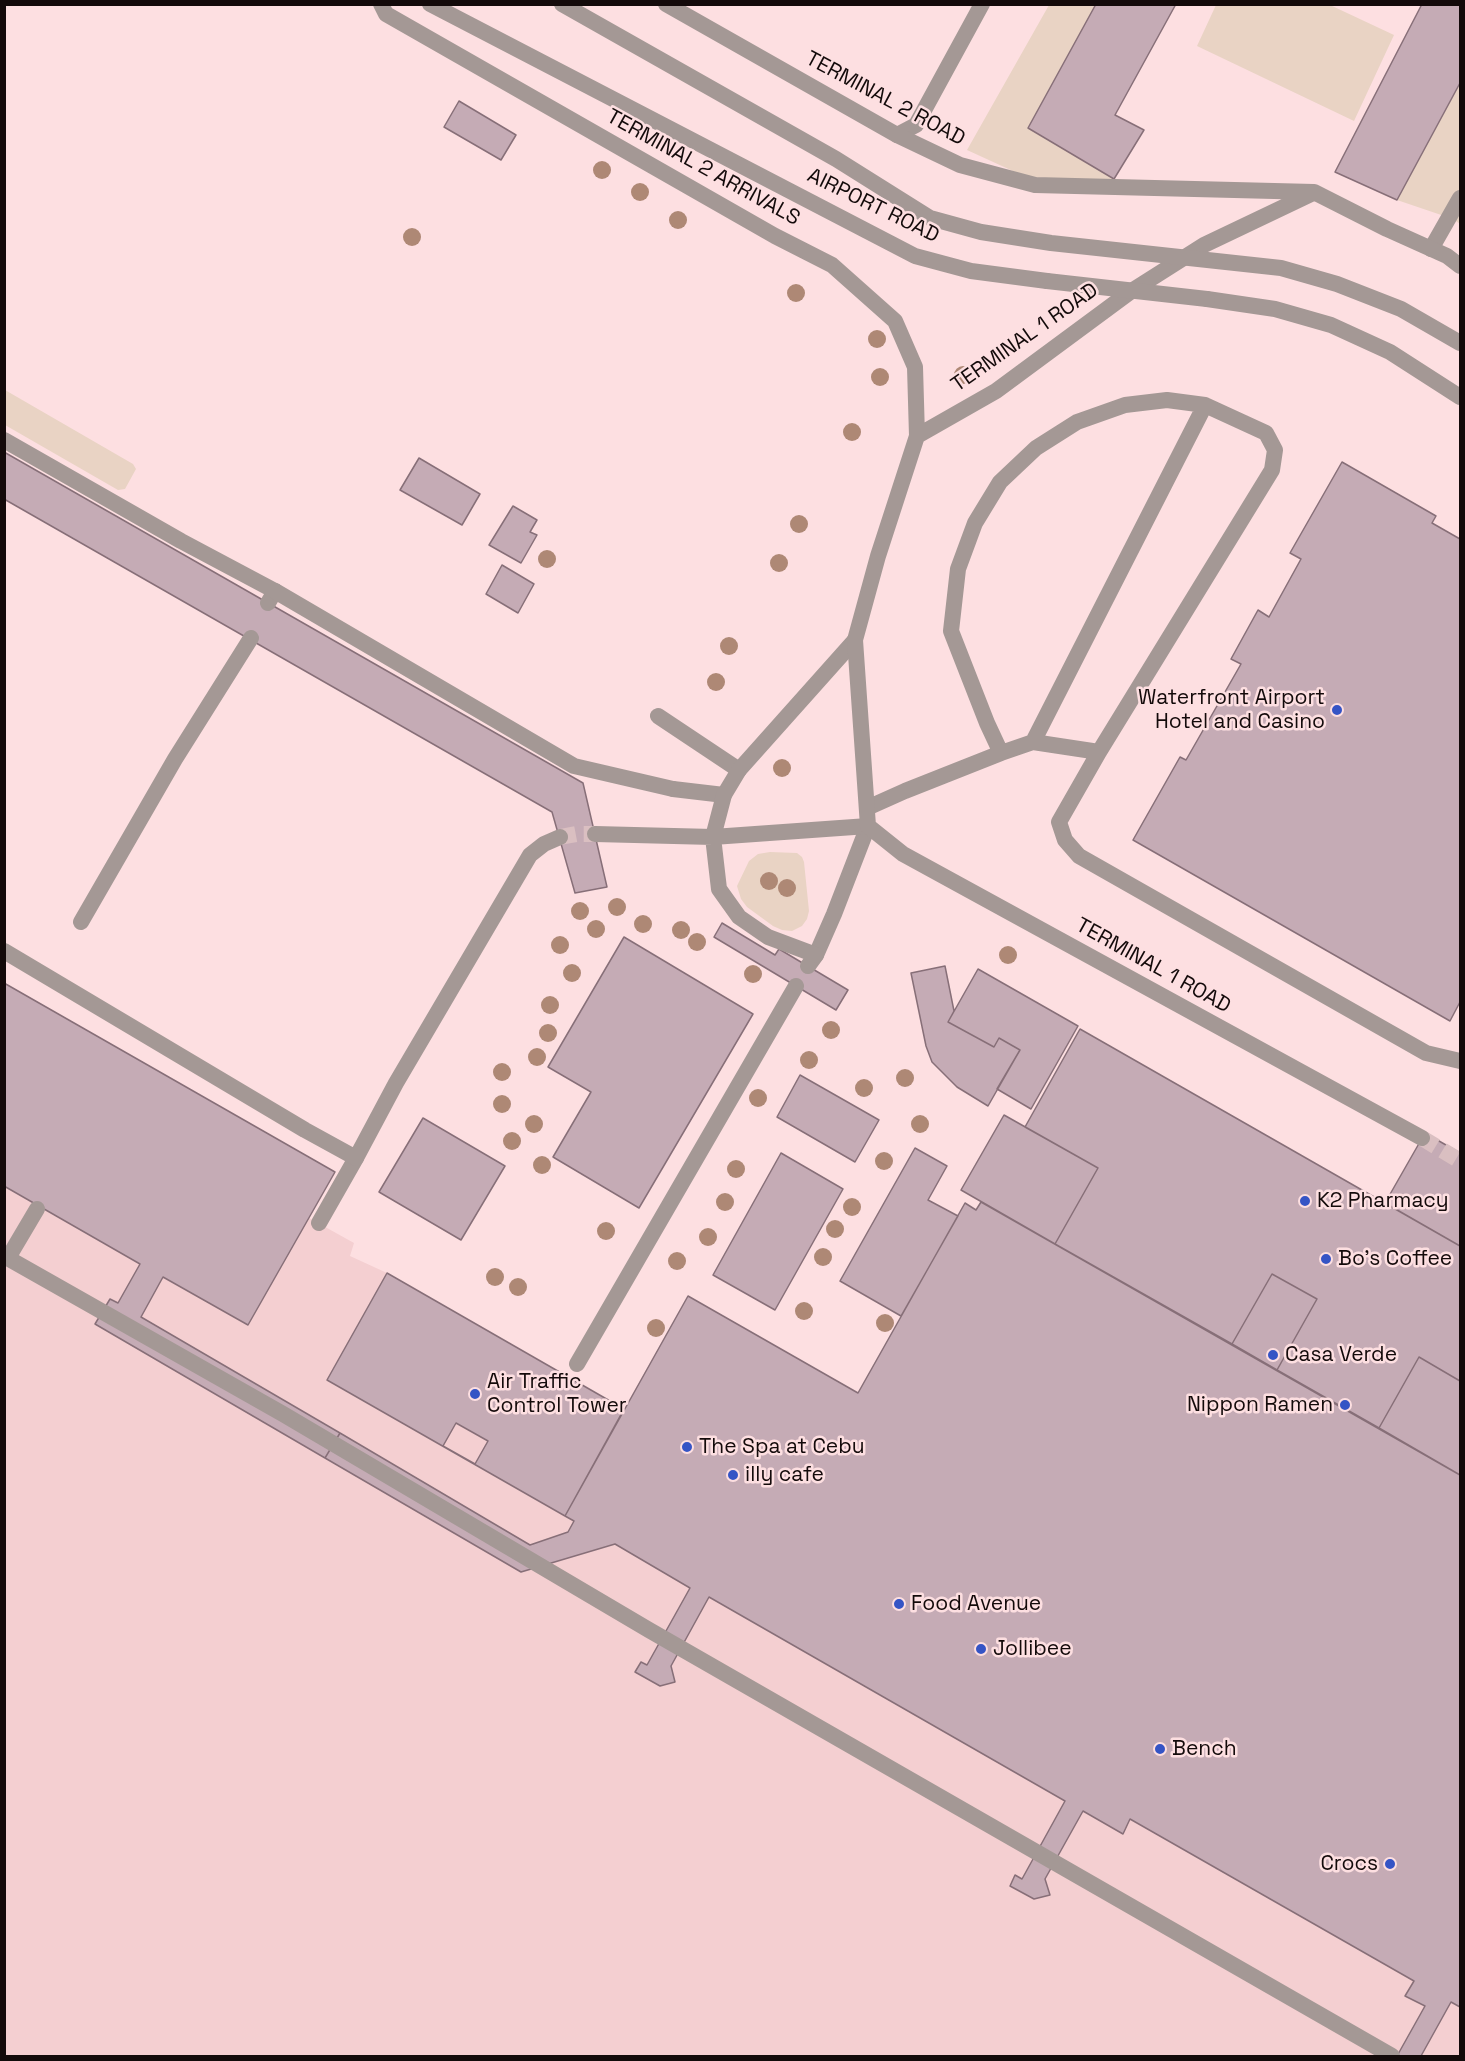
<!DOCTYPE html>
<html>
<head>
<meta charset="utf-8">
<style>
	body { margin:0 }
	#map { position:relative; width:1465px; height:2061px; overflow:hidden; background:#fddfe1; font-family:"Space Grotesk",sans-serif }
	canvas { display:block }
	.frame { position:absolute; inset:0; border:6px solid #130a0a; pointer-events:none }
</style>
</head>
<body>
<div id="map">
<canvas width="1465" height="2061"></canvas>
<div class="frame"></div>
</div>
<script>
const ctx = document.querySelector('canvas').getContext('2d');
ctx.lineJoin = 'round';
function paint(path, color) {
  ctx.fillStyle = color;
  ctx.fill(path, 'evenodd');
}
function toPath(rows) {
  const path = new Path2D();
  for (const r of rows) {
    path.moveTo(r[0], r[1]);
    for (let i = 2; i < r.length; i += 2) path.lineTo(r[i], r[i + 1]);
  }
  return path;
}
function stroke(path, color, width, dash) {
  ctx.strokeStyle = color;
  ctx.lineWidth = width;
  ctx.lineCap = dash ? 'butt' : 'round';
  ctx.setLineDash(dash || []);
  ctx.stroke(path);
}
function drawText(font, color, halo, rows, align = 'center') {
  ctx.font = font + ' "Space Grotesk",sans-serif';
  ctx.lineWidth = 5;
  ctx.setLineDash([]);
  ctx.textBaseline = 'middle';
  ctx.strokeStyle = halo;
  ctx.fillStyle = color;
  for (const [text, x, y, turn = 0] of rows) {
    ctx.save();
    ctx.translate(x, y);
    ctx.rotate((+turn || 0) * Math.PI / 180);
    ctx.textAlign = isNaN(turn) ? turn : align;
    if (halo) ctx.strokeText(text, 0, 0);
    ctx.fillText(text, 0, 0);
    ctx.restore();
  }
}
paint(toPath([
	[5,983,335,1172,309,1218,354,1243,350,1256,387,1273,624,1409,688,1296,858,1393,965,1203,976,1210,981,1202,961,1190,1004,1115,1025,1127,1080,1029,1460,1246,1460,2056,5,2056]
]), '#f4cfd1');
paint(toPath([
	[1049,5,1096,5,1028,128,1114,179,1039,183,967,150],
	[1216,5,1330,5,1394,35,1354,121,1197,46],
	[1460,83,1460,224,1453,219,1397,200],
	[5,390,133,464,136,469,125,489,118,490,5,425],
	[770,852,797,853,802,857,804,862,809,911,807,919,802,926,792,931,782,930,773,926,747,907,741,899,737,886,749,861,758,854]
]), '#e9d3c4');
const building = toPath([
	[1096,4,1176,4,1115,115,1144,130,1114,179,1028,128,1096,4],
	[1460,4,1460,83,1397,200,1335,172,1422,4,1460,4],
	[459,101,516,135,501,160,444,127,459,101],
	[4,452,583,783,607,887,575,893,552,812,4,499,4,452],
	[419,458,480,494,462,525,400,490,419,458],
	[1342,462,1436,516,1432,523,1460,539,1460,1002,1450,1021,1133,840,1180,757,1186,760,1241,664,1231,659,1258,610,1269,617,1301,559,1290,553,1342,462],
	[513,506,537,520,530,532,537,535,521,563,489,545,513,506],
	[502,565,534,584,518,613,486,594,502,565],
	[722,923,775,955,779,949,848,990,836,1010,714,937,722,923],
	[624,937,753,1014,639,1208,553,1157,591,1092,548,1067,624,937],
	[945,966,954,1011,948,1022,994,1047,999,1038,1020,1050,988,1106,957,1087,932,1062,926,1046,911,973,945,966],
	[978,969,1078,1026,1031,1109,997,1089,1020,1050,999,1038,994,1047,948,1022,978,969],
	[4,983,335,1172,248,1325,163,1277,141,1317,340,1433,325,1458,95,1324,110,1299,118,1303,140,1264,4,1186,4,983],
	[1080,1029,1460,1246,1460,1381,1419,1357,1379,1428,1277,1370,1317,1299,1272,1274,1232,1344,1055,1244,1098,1168,1025,1127,1080,1029],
	[800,1075,879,1120,855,1162,777,1117,800,1075],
	[1004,1115,1098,1168,1055,1244,961,1190,1004,1115],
	[423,1118,505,1166,461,1240,379,1192,423,1118],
	[1425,1133,1460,1153,1460,1246,1385,1203,1425,1133],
	[915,1148,947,1166,928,1200,958,1216,901,1316,840,1281,915,1148],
	[781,1153,843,1189,775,1310,713,1275,781,1153],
	[981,1202,1460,1475,1460,2007,1451,2002,1421,2056,1397,2056,1425,2006,1405,1996,1414,1981,1130,1819,1123,1834,1083,1811,1045,1879,1050,1895,1034,1899,1010,1886,1015,1875,1022,1879,1065,1801,709,1597,671,1666,675,1682,660,1686,635,1672,641,1662,647,1665,690,1588,615,1544,521,1572,325,1458,340,1433,530,1545,568,1532,574,1521,565,1516,688,1296,858,1393,965,1203,976,1210,981,1202],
	[387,1273,624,1409,565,1516,327,1380,387,1273],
	[1272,1274,1317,1299,1277,1370,1232,1344,1272,1274],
	[1419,1357,1460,1381,1460,1475,1379,1428,1419,1357],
	[456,1423,488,1441,475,1464,443,1446,456,1423]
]);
paint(building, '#c5abb5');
stroke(building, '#876f78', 1.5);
stroke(toPath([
	[560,837,576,834,595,834]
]), '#dabfc1', 16, [16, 8]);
stroke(toPath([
	[1422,1138,1460,1161]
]), '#dabfc1', 16, [16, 8]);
stroke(toPath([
	[897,135,916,125,982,4],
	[1431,249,1460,198],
	[268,603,275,591],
	[658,716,739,770],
	[1033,742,1205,405],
	[1099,752,1033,742,1001,753,987,723,951,631,958,569,975,523,1000,482,1036,448,1077,422,1125,405,1167,400,1205,405,1266,433,1275,450,1272,470,1099,752,1059,822,1065,840,1079,856,1426,1053,1460,1061],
	[673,789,724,795],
	[867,808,905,791,1001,753],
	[81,922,175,759,251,638],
	[808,966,816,955,834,914,868,826],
	[319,1223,356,1158],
	[4,1256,283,1414,649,1630,1392,2056],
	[8,1258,37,1209],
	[577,1364,796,986]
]), '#a49895', 16);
stroke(toPath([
	[4,440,181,541,275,591,574,766,673,789],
	[595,834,713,837,868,826],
	[4,951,305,1130,356,1158,396,1083,530,855,544,844,560,837],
	[816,955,768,937,739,917,719,889,713,837,724,795,739,770,855,640]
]), '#a49895', 16);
stroke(toPath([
	[381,4,386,14,775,236,832,265,895,321,915,367,917,436,878,556,855,640,868,826,903,854,1422,1138],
	[430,4,915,256,971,271,1047,281],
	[666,4,897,135,960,165,1035,185,1314,192,1387,229,1447,256,1460,266],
	[1207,299,1275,309,1331,325,1390,352,1460,397],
	[917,436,996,391,1130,292,1204,245,1311,194]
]), '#a49895', 16);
stroke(toPath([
	[562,4,836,159,930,218,981,232,1051,243,1281,268,1337,284,1401,309,1460,343],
	[1047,281,1207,299]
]), '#a49895', 16);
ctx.fillStyle = '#ae8875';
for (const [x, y] of [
	[602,170],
	[640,192],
	[678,220],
	[412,237],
	[796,293],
	[877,339],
	[963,375],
	[880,377],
	[852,432],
	[799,524],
	[547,559],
	[779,563],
	[729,646],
	[716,682],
	[782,768],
	[769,881],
	[787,888],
	[617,907],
	[580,911],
	[643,924],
	[596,929],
	[681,930],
	[697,942],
	[560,945],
	[1008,955],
	[572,973],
	[753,974],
	[550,1005],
	[831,1030],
	[548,1033],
	[537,1057],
	[809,1060],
	[502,1072],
	[905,1078],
	[864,1088],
	[758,1098],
	[502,1104],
	[534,1124],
	[920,1124],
	[512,1141],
	[884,1161],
	[542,1165],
	[736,1169],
	[725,1202],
	[852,1207],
	[835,1229],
	[606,1231],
	[708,1237],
	[823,1257],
	[677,1261],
	[495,1277],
	[518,1287],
	[804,1311],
	[885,1323],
	[656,1328]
]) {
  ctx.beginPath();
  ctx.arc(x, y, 9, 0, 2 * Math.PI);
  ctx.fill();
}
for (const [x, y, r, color] of [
	[1337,710,6,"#3554c5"],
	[1305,1201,6,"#3554c5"],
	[1326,1259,6,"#3554c5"],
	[1273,1355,6,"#3554c5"],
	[475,1394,6,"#3554c5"],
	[1345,1405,6,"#3554c5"],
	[687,1447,6,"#3554c5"],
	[733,1475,6,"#3554c5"],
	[899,1604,6,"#3554c5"],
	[981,1649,6,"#3554c5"],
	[1160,1749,6,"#3554c5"],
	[1390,1864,6,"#3554c5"]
]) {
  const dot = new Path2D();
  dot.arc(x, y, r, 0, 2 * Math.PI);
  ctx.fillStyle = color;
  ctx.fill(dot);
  stroke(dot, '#fddfe1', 2);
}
drawText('21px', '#130a0a', '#fddfe1', [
	["TERMINAL 2 ROAD",885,99,28],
	["TERMINAL 2 ARRIVALS",703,168,29],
	["AIRPORT ROAD",873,206,26],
	["TERMINAL 1 ROAD",1025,338,-35],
	["TERMINAL 1 ROAD",1153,966,29]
]);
drawText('21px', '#130a0a', '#fddfe1', [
	["Waterfront Airport",1325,698,"right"],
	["Hotel and Casino",1325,722,"right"],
	["K2 Pharmacy",1317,1201],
	["Bo’s Coffee",1338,1259],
	["Casa Verde",1285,1355],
	["Air Traffic",487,1382],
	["Control Tower",487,1406],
	["Nippon Ramen",1333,1405,"right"],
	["The Spa at Cebu",699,1447],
	["illy cafe",745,1475],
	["Food Avenue",911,1604],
	["Jollibee",993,1649],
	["Bench",1172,1749],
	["Crocs",1378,1864,"right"]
], 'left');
</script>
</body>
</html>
